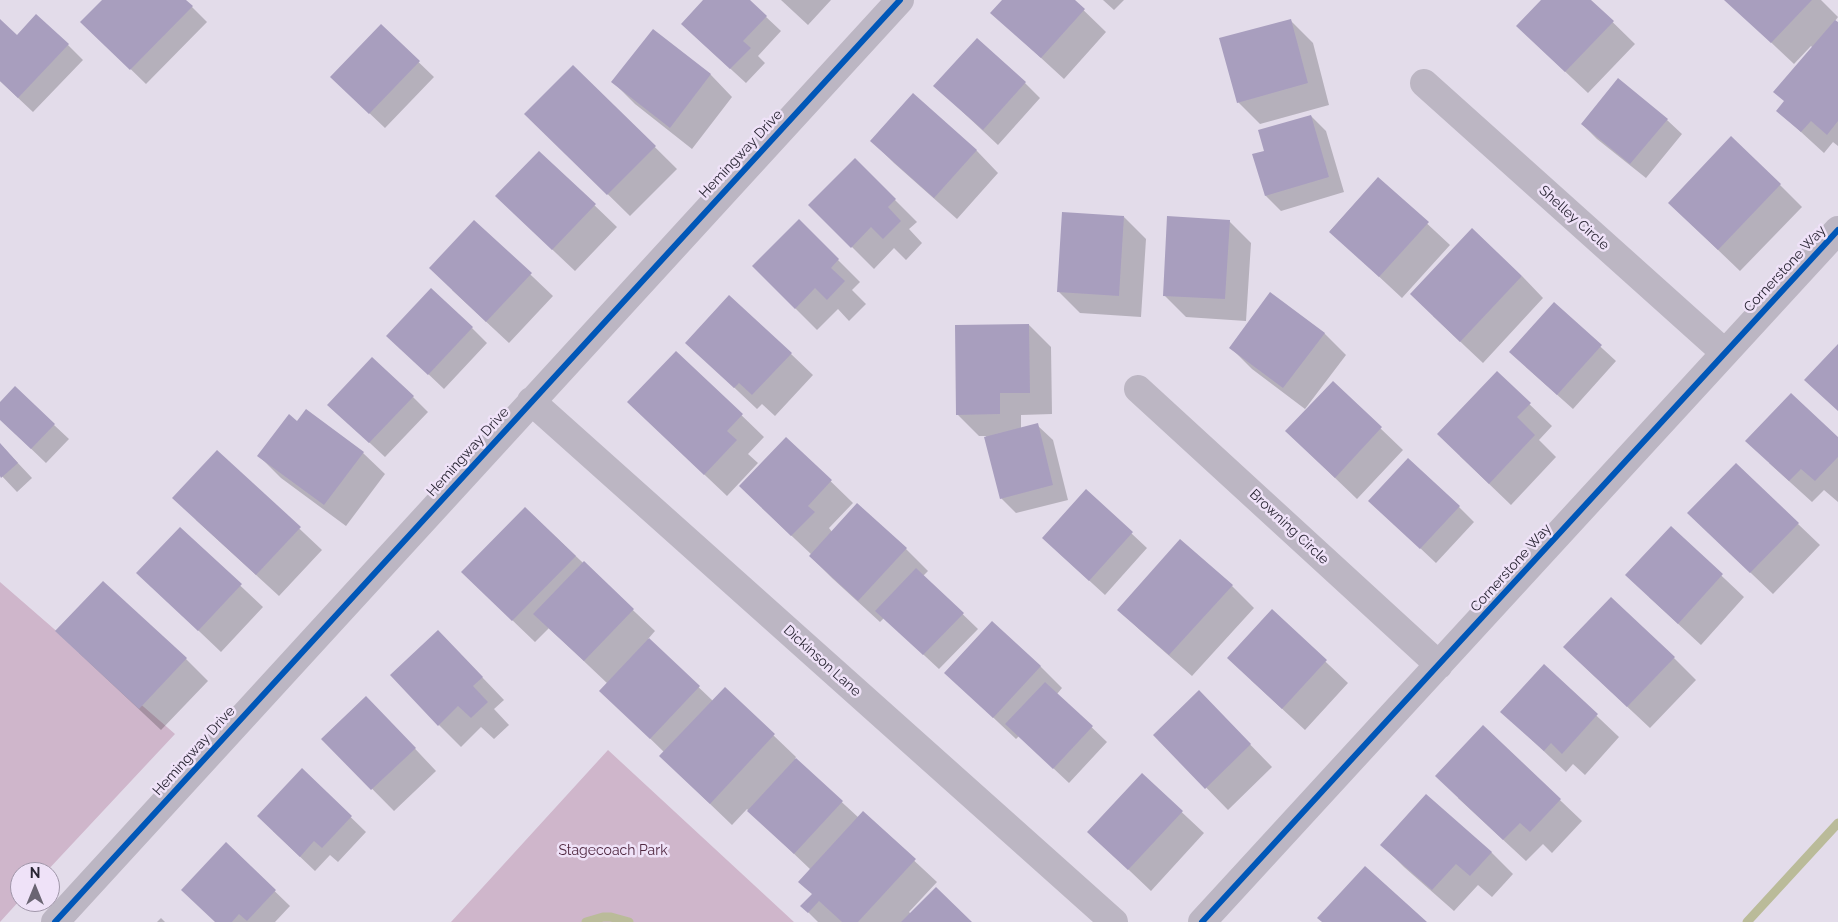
<!DOCTYPE html>
<html>
<head>
<meta charset="utf-8">
<style>
	body { margin:0 }
	#map { position:relative; width:1838px; height:922px; overflow:hidden; background:#e3dcea; font-family:Raleway,sans-serif }
	canvas { display:block }
	.north { position:absolute; left:10px; top:862px; width:50px; height:50px; box-sizing:border-box; background:#efe2f8; border:1px solid #a096a9; border-radius:50%; rotate:0deg; font-size:14px; font-weight:700; line-height:20px; text-align:center; color:#292533 }
	.north::after { content:''; display:block; margin:auto; width:18px; height:22px; background:#6a6573; clip-path:polygon(50% 0,100% 100%,50% 72%,0 100%) }
</style>
</head>
<body>
<div id="map">
<canvas width="1838" height="922"></canvas>
<div class="north">N</div>
</div>
<script>
const ctx = document.querySelector('canvas').getContext('2d');
ctx.lineJoin = 'round';
function paint(path, color) {
  ctx.fillStyle = color;
  ctx.fill(path, 'evenodd');
}
function toPath(rows) {
  const path = new Path2D();
  for (const r of rows) {
    path.moveTo(r[0], r[1]);
    for (let i = 2; i < r.length; i += 2) path.lineTo(r[i], r[i + 1]);
  }
  return path;
}
function stroke(path, color, width, dash) {
  ctx.strokeStyle = color;
  ctx.lineWidth = width;
  ctx.lineCap = dash ? 'butt' : 'round';
  ctx.setLineDash(dash || []);
  ctx.stroke(path);
}
function drawText(font, color, halo, rows, align = 'center') {
  ctx.font = font + ' Raleway,sans-serif';
  ctx.lineWidth = 5;
  ctx.setLineDash([]);
  ctx.textBaseline = 'middle';
  ctx.strokeStyle = halo;
  ctx.fillStyle = color;
  for (const [text, x, y, turn = 0] of rows) {
    ctx.save();
    ctx.translate(x, y);
    ctx.rotate((+turn || 0) * Math.PI / 180);
    ctx.textAlign = isNaN(turn) ? turn : align;
    if (halo) ctx.strokeText(text, 0, 0);
    ctx.fillText(text, 0, 0);
    ctx.restore();
  }
}
paint(toPath([
	[0,582,175,734,46,872,20,872,20,900,0,922],
	[608,750,794,922,451,922]
]), '#cfb6cb');
paint(toPath([
	[104,0,185,0,207,22,146,84,82,22],
	[705,0,748,0,781,31,758,56,765,63,746,83,698,39],
	[781,0,831,0,808,25],
	[1004,0,1073,0,1106,32,1064,79,992,13],
	[1103,0,1124,0,1114,10],
	[1543,0,1590,0,1635,44,1588,93,1540,48],
	[1726,0,1821,0,1838,17,1835,21,1838,24,1838,146,1833,142,1824,153,1778,111,1785,102,1813,48,1811,46,1794,64],
	[0,21,17,37,68,45,83,60,33,112,0,81],
	[1291,21,1313,43,1329,105,1260,124,1238,102],
	[381,26,434,77,385,128,347,92],
	[653,31,711,75,732,97,692,149,635,104,613,82],
	[573,66,677,169,630,216,526,114],
	[1025,83,1040,98,998,145,935,86],
	[914,95,977,151,998,173,957,219,894,163,872,141],
	[1311,116,1326,131,1344,192,1281,211,1266,196,1265,152],
	[1667,120,1682,134,1646,178,1597,139,1582,124],
	[539,152,617,227,575,271,519,218],
	[855,160,917,222,909,229,922,243,906,260,894,248,874,269,810,205],
	[1378,178,1450,245,1402,298,1330,231],
	[1780,185,1802,207,1740,271,1669,203],
	[1124,217,1146,239,1141,317,1080,313,1058,291],
	[474,221,553,296,509,343,452,290],
	[799,221,860,282,852,290,866,304,849,321,838,309,817,330,753,266],
	[1229,221,1251,243,1246,321,1186,317,1164,295],
	[1522,276,1543,298,1483,363,1433,316],
	[1554,304,1616,361,1573,409,1526,367],
	[1029,325,1051,347,1052,414,1021,415,1021,429,1037,425,1053,440,1068,500,1016,513,1001,498,986,436,979,436,957,414],
	[472,328,487,343,444,389,403,350],
	[1324,333,1346,355,1305,409,1252,369,1230,347],
	[687,343,791,354,813,375,775,416,762,404,757,409],
	[676,352,764,437,748,454,758,463,727,496,628,402],
	[1497,373,1552,426,1539,440,1556,457,1511,505,1460,456],
	[1333,383,1403,450,1357,499,1309,453],
	[413,397,428,412,385,457,344,419],
	[0,404,54,425,69,439,46,463,0,419],
	[297,422,363,453,385,474,346,526,281,478,259,456],
	[786,438,853,503,829,528,832,532,906,549,928,571,923,576,978,629,939,669,884,618,880,622,832,578,810,556,812,555,762,508],
	[1838,439,1838,502,1824,490,1812,502,1769,463],
	[0,444,32,478,17,492,0,474],
	[217,451,322,550,279,596,196,520],
	[1086,491,1147,548,1105,595,1058,552],
	[1370,501,1459,507,1474,522,1436,563],
	[525,508,655,631,648,639,713,701,725,689,796,757,795,759,859,818,863,813,937,882,909,912,911,914,970,922,818,922,802,906,813,895,811,870,747,809,732,825,683,778,664,752,601,691,608,684,549,628,535,642,485,594],
	[1798,524,1820,545,1773,594,1711,535],
	[1671,528,1744,597,1701,645,1649,597],
	[180,529,263,607,221,652,138,573],
	[1232,586,1254,608,1192,676,1141,631,1119,610],
	[1272,611,1348,683,1305,730,1251,680],
	[79,653,186,659,208,681,161,730],
	[459,653,504,700,494,709,509,725,494,739,481,727,461,747,439,725],
	[1674,658,1696,680,1650,728,1587,669],
	[1040,666,1062,688,1057,694,1107,742,1069,783,1019,736,1016,739,946,673],
	[1544,666,1619,737,1585,775,1573,764,1566,772,1502,712],
	[1199,692,1272,767,1228,810,1155,735],
	[388,720,436,771,394,811,323,739],
	[1483,727,1582,821,1552,853,1543,844,1526,861,1458,798],
	[302,770,366,832,338,862,330,855,315,871,273,831],
	[1142,775,1204,833,1151,891,1089,832],
	[226,844,290,906,275,922,216,922],
	[1382,845,1491,852,1513,874,1492,897,1478,885,1454,911,1404,867],
	[161,918,165,922,157,922]
]), '#0003');
stroke(toPath([
	[586,922,603,917,611,917,629,922],
	[1747,922,1838,823]
]), '#babb99', 9);
paint(toPath([
	[102,0,186,0,193,6,130,70,80,22],
	[703,0,750,0,767,16,743,41,751,48,730,69,681,24],
	[1002,0,1075,0,1085,9,1041,58,990,13],
	[1541,0,1591,0,1614,21,1565,72,1516,26],
	[1724,0,1812,0,1771,43],
	[36,14,69,44,18,98,0,81,0,19,17,35],
	[1291,19,1308,83,1237,103,1219,38],
	[1835,20,1838,22,1838,121,1827,135,1811,121,1801,132,1776,111,1784,101,1773,92],
	[381,24,420,61,369,114,330,77],
	[653,29,711,74,670,128,611,82],
	[977,38,1026,82,983,130,933,86],
	[573,65,656,146,607,195,524,114],
	[1618,78,1668,119,1630,164,1581,124],
	[913,93,977,150,934,198,870,141],
	[1311,115,1329,177,1265,196,1252,154,1264,151,1258,130],
	[1731,136,1781,184,1718,250,1668,203],
	[539,151,596,204,552,250,495,196],
	[855,158,896,199,888,207,901,221,883,239,871,227,851,248,808,205],
	[1378,177,1429,222,1379,277,1329,232],
	[1062,212,1124,216,1119,296,1057,292],
	[1167,216,1230,220,1225,299,1163,296],
	[799,219,839,259,831,268,845,281,827,300,815,288,795,309,752,266],
	[474,220,532,273,486,322,429,268],
	[1472,228,1522,276,1460,342,1410,294],
	[431,288,473,327,428,375,386,336],
	[1270,292,1325,333,1283,388,1229,348],
	[729,295,792,353,752,395,739,383,734,388,685,343],
	[1554,302,1602,345,1557,395,1509,352],
	[1029,324,1030,393,1000,393,1000,414,956,415,955,325],
	[1838,344,1838,411,1804,380],
	[676,351,743,414,727,431,737,440,704,475,627,402],
	[372,357,414,396,369,443,327,405],
	[1497,371,1531,403,1517,417,1535,435,1489,484,1437,434],
	[1333,381,1382,427,1335,478,1285,431],
	[15,386,55,424,31,449,0,420,0,402],
	[1791,393,1838,437,1838,457,1815,481,1801,469,1789,481,1745,441],
	[306,409,364,452,324,505,257,456,289,414,297,421],
	[1038,423,1053,485,1000,499,984,437],
	[786,437,832,480,808,506,815,512,791,536,739,486],
	[0,443,18,463,1,478,0,476],
	[217,450,301,527,256,575,172,498],
	[1408,458,1460,506,1420,549,1368,501],
	[1736,463,1799,523,1750,573,1687,513],
	[1086,489,1133,532,1089,581,1042,538],
	[857,503,907,548,858,601,809,556],
	[525,507,576,556,512,621,461,572],
	[1671,526,1723,574,1678,624,1625,575],
	[180,527,242,584,198,631,136,573],
	[1180,539,1233,585,1169,655,1117,610],
	[584,561,634,609,584,661,533,614],
	[916,568,964,613,923,655,875,611],
	[103,581,187,658,139,709,55,631],
	[1611,597,1675,657,1627,707,1563,647],
	[1272,609,1327,660,1282,709,1227,658],
	[992,621,1041,666,993,718,944,673],
	[438,630,483,677,473,686,488,702,471,718,458,706,438,726,390,675],
	[649,638,700,686,650,739,599,691],
	[1544,664,1598,714,1562,754,1551,743,1544,751,1500,712],
	[1045,682,1093,726,1053,769,1005,724],
	[725,687,775,734,710,804,659,756],
	[1199,690,1251,744,1205,789,1153,735],
	[366,696,416,748,371,790,321,739],
	[1483,725,1561,799,1530,832,1520,823,1503,840,1435,776],
	[796,758,843,801,794,854,747,811],
	[302,768,352,816,322,848,314,841,300,857,257,816],
	[1142,773,1183,811,1128,870,1087,832],
	[1426,794,1492,852,1470,876,1456,864,1432,890,1380,845],
	[863,811,916,859,858,922,842,922,819,901,808,913,800,906,812,894,798,882],
	[226,842,276,890,247,921,239,914,232,922,215,922,181,890],
	[1365,866,1427,922,1322,922,1317,918],
	[936,887,972,922,901,922]
]), '#a89ebe');
stroke(toPath([
	[1424,83,1725,353],
	[1138,389,1439,665],
	[531,401,1114,922],
	[55,922,900,0],
	[1202,922,1838,230]
]), '#bcb6c3', 28);
stroke(toPath([
	[55,922,900,0],
	[1202,922,1838,230]
]), '#0057b8', 6);
drawText('14px', '#292533', '#efe2f8', [
	["Hemingway Drive",741,154,-47],
	["Shelley Circle",1574,218,42],
	["Cornerstone Way",1785,269,-47],
	["Hemingway Drive",468,452,-48],
	["Browning Circle",1289,527,43],
	["Cornerstone Way",1511,568,-48],
	["Dickinson Lane",822,661,42],
	["Hemingway Drive",194,751,-48]
]);
drawText('14px', '#512941', '#efe2f8', [
	["Stagecoach Park",613,851]
]);
</script>
</body>
</html>
